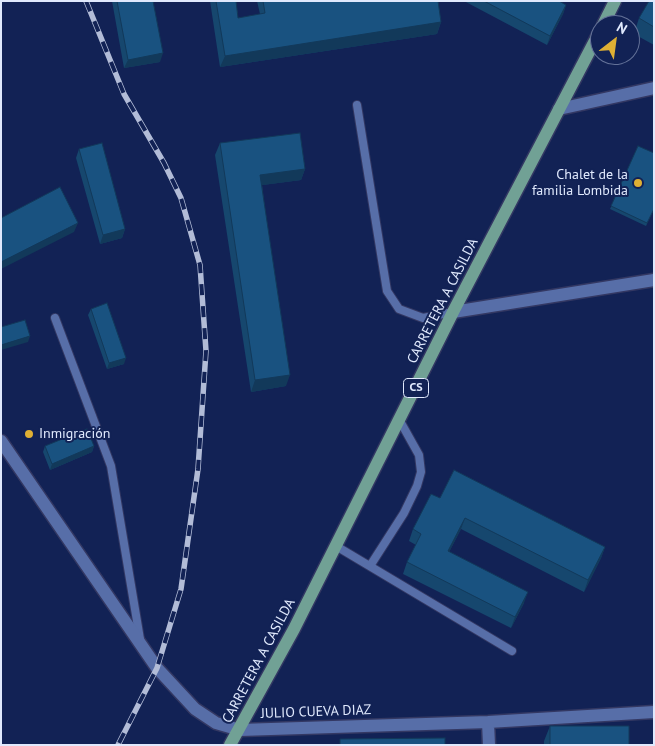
<!DOCTYPE html>
<html>
<head>
<meta charset="utf-8">
<style>
	body { margin:0 }
	#map { position:relative; width:655px; height:746px; overflow:hidden; background:#122255; font-family:"PT Sans",sans-serif }
	canvas { display:block }
	.frame { position:absolute; inset:0; border:2px solid #e0e9fd; pointer-events:none }
	.north { position:absolute; left:590px; top:15px; width:50px; height:50px; box-sizing:border-box; background:#122255; border:1px solid #647298; border-radius:50%; rotate:30deg; font-size:14px; font-weight:700; line-height:20px; text-align:center; color:#e0e9fd }
	.north::after { content:''; display:block; margin:auto; width:18px; height:22px; background:#dfb034; clip-path:polygon(50% 0,100% 100%,50% 72%,0 100%) }
</style>
</head>
<body>
<div id="map">
<canvas width="655" height="746"></canvas>
<div class="frame"></div>
<div class="north">N</div>
</div>
<script>
const ctx = document.querySelector('canvas').getContext('2d');
ctx.lineJoin = 'round';
function toPath(rows) {
  const path = new Path2D();
  for (const r of rows) {
    path.moveTo(r[0], r[1]);
    for (let i = 2; i < r.length; i += 2) path.lineTo(r[i], r[i + 1]);
  }
  return path;
}
function stroke(path, color, width, dash) {
  ctx.strokeStyle = color;
  ctx.lineWidth = width;
  ctx.lineCap = dash ? 'butt' : 'round';
  ctx.setLineDash(dash || []);
  ctx.stroke(path);
}
function paint(path, color) {
  ctx.fillStyle = color;
  ctx.fill(path, 'evenodd');
}
function drawText(font, color, halo, rows, align = 'center') {
  ctx.font = font + ' "PT Sans",sans-serif';
  ctx.lineWidth = 4;
  ctx.setLineDash([]);
  ctx.textBaseline = 'middle';
  ctx.strokeStyle = halo;
  ctx.fillStyle = color;
  for (const [text, x, y, turn = 0] of rows) {
    ctx.save();
    ctx.translate(x, y);
    ctx.rotate((+turn || 0) * Math.PI / 180);
    ctx.textAlign = isNaN(turn) ? turn : align;
    if (halo) ctx.strokeText(text, 0, 0);
    ctx.fillText(text, 0, 0);
    ctx.restore();
  }
}
const service = toPath([
	[357,105,387,291,399,309,423,318,453,312],
	[55,318,111,466,140,639],
	[336,546,512,651],
	[370,566,404,513,417,486,421,472,419,455,400,421]
]);
const minor = toPath([
	[559,109,654,88],
	[453,312,654,280],
	[1,441,157,668,195,709,216,723,240,730,488,722,654,712],
	[488,722,489,745]
]);
const primary = toPath([
	[603,25,615,1],
	[230,745,294,629,453,312,600,31]
]);
stroke(service, '#333863', 10);
stroke(minor, '#333863', 15);
stroke(primary, '#333863', 15);
stroke(service, '#576ea8', 8);
stroke(minor, '#576ea8', 12);
stroke(primary, '#71a195', 12);
const rail = toPath([
	[86,1,124,94,164,163,181,198,200,265,206,351,198,469,181,589,157,668,118,745]
]);
stroke(rail, '#b2bcd7', 5.5);
stroke(rail, '#122255', 4, [11]);
paint(toPath([
	[112,1,153,1,160,62,124,68],
	[210,1,236,1,238,18,260,14,257,1,438,1,441,22,437,34,220,67],
	[464,1,559,1,566,5,563,14,547,45],
	[654,1,654,45,634,34,639,18],
	[220,143,305,169,301,180,262,185,286,386,251,392,215,155],
	[638,146,654,209,646,226,610,209],
	[79,149,125,229,122,238,100,244,76,158],
	[91,309,124,364,107,369,88,315],
	[45,446,94,446,92,452,50,470,43,452],
	[440,498,605,547,601,558,584,592,461,529,449,552,524,603,511,628,403,574,407,562,416,545,409,541,413,529],
	[550,726,629,745,544,745,544,741]
]), '#16476e');
paint(toPath([
	[566,5,563,14,547,45,550,36],
	[441,22,437,34,220,67,225,56],
	[163,53,160,62,124,68,128,60],
	[305,169,301,180,256,186,260,175],
	[78,223,74,232,1,269,1,262],
	[125,229,122,238,100,244,103,235],
	[30,336,28,342,1,350,1,345],
	[126,358,124,364,107,369,109,363],
	[290,375,286,386,251,392,255,380],
	[94,446,92,452,50,470,52,464],
	[465,518,461,529,444,562,448,551],
	[605,547,601,558,584,592,588,580],
	[528,592,524,603,511,628,515,617]
]), '#12395a');
const building = toPath([
	[117,1,153,1,163,53,128,60,117,1],
	[216,1,236,1,238,18,265,13,263,1,438,1,441,22,225,56,216,1],
	[484,1,559,1,566,5,550,36,484,1],
	[649,1,654,1,654,27,639,18,649,1],
	[300,133,305,169,260,175,290,375,255,380,220,143,300,133],
	[102,143,125,229,103,235,79,149,102,143],
	[638,146,654,153,654,209,647,223,611,206,638,146],
	[60,187,78,223,1,262,1,218,60,187],
	[107,303,126,358,109,363,91,309,107,303],
	[25,320,30,336,1,345,1,327,25,320],
	[87,429,94,446,52,464,45,446,87,429],
	[454,470,605,547,588,580,465,518,448,551,528,592,515,617,407,562,421,534,413,529,431,494,440,498,454,470],
	[550,726,629,726,629,745,550,745,550,726],
	[445,738,445,745,340,745,340,739,445,738]
]);
paint(building, '#195280');
stroke(building, '#12395a', 1);
for (const [x, y, r, color] of [
	[638,183,5,"#dfb034"],
	[29,434,5,"#dfb034"]
]) {
  const dot = new Path2D();
  dot.arc(x, y, r, 0, 2 * Math.PI);
  ctx.fillStyle = color;
  ctx.fill(dot);
  stroke(dot, '#122255', 2);
}
for (const [x, y, w] of [
	[416,388,25]
]) {
  const box = new Path2D();
  box.roundRect(x - w / 2, y - 9.5, w, 19, 4);
  ctx.fillStyle = '#122255';
  ctx.fill(box);
  stroke(box, '#e0e9fd', 1);
}
drawText('bold 12px', '#e0e9fd', null, [
	["CS",416,388]
]);
drawText('14px', '#e0e9fd', '#122255', [
	["Chalet de la",628,175],
	["familia Lombida",628,191],
	["Inmigración",39,434,"left"]
], 'right');
drawText('14px', '#e0e9fd', '#122255', [
	["CARRETERA A CASILDA",443,301,-63],
	["CARRETERA A CASILDA",259,661,-62],
	["JULIO CUEVA DIAZ",316,712,-2]
]);
</script>
</body>
</html>
